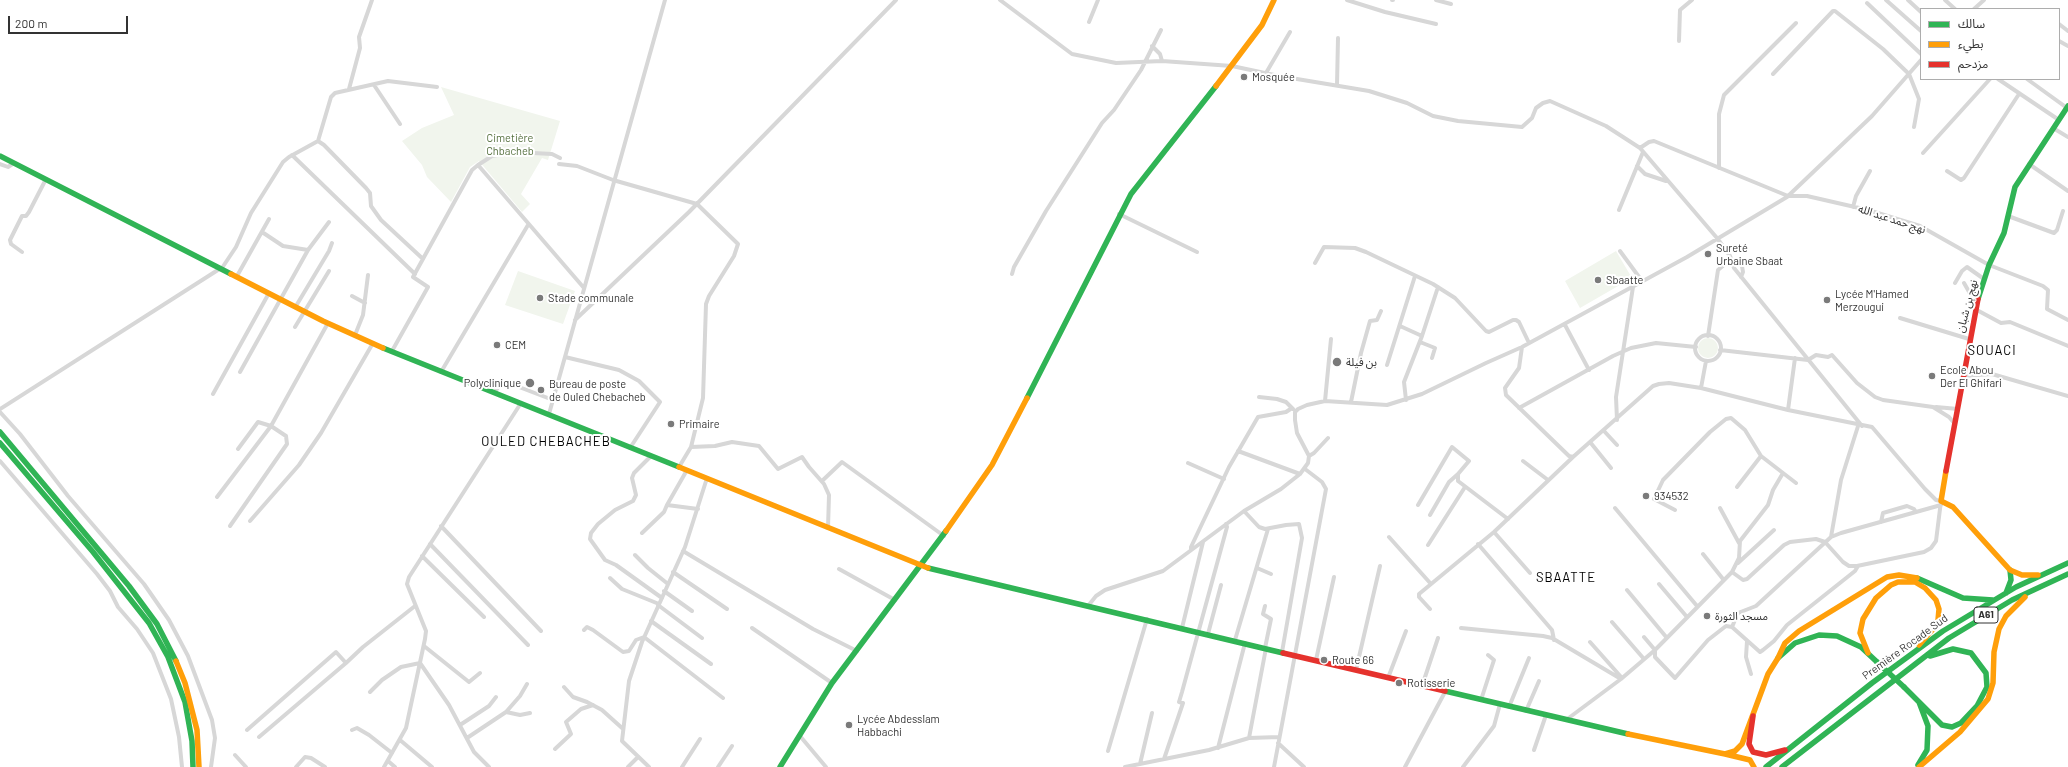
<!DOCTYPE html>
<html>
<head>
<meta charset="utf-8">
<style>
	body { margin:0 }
	#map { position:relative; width:2068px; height:767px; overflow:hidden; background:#fff; font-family:Barlow,"Noto Sans Arabic",sans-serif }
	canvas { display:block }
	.legend { position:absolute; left:1920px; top:8px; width:140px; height:72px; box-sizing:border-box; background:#fff; border:1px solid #adadad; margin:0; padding:5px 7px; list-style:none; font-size:12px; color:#333 }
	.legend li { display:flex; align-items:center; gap:8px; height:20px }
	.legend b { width:20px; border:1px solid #adadad }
	.scale { position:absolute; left:8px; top:16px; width:120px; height:18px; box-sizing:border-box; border:2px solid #333; border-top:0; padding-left:5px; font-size:12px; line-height:14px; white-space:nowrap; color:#333; -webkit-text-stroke:3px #fff; paint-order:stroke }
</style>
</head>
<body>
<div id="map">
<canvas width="2068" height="767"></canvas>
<ul class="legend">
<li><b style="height:5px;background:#30b455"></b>سالك</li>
<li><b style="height:5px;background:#ff9f0a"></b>بطيء</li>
<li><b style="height:5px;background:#e5322d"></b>مزدحم</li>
</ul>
<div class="scale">200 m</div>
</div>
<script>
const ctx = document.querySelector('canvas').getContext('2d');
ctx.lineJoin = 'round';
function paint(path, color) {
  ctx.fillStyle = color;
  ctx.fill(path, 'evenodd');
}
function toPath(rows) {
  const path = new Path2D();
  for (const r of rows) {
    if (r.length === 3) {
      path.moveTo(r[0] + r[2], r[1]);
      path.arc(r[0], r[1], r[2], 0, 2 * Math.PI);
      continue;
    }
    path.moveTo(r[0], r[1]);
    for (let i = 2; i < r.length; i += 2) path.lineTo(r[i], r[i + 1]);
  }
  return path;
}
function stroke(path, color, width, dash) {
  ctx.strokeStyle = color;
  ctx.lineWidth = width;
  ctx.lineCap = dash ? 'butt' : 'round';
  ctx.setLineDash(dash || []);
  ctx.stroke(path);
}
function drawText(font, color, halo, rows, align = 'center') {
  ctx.font = font + ' Barlow,"Noto Sans Arabic",sans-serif';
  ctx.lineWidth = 4;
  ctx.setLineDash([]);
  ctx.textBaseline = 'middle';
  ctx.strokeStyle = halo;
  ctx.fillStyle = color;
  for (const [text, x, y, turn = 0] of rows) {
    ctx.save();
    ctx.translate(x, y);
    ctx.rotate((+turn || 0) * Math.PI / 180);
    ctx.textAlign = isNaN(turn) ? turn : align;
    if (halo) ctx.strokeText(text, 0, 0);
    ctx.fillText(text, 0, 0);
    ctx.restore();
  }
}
paint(toPath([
	[441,87,560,121,548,160,542,158,521,194,530,204,522,212,479,161,470,167,451,202,427,177,422,165,402,141,422,128,454,115],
	[1616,251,1632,278,1580,308,1565,281],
	[518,271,575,291,563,324,505,305],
	[1708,348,10]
]), '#f1f5ed');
stroke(toPath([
	[1000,0,1072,54,1116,63,1162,61,1232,66,1279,76,1369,91,1407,103,1433,116,1458,121,1522,127,1532,118,1536,108,1543,103,1550,101,1606,126,1640,148,1717,238,1730,256,1734,268,1862,426],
	[1347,0,1385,12,1436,24],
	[1392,0,1393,0],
	[1436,0,1451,4],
	[1886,0,1921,31],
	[1908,0,1921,12],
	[1945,0,1955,9],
	[1867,3,1921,54],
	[1974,9,1984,0],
	[1089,22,1098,0],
	[2059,24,2068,31],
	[1679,41,1680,10,1692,0],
	[2059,41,2068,46],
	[1152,46,1160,54,1162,61],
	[1266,73,1290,32],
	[1773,74,1833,11,1835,11,1883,49,1909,74,1919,99,1914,127],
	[1998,79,2059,120],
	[2027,79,2067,108],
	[374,85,400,124],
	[1337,85,1338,38],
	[349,89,360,48,359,37,372,0],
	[2053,128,2068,137],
	[318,141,324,145,366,188,370,193,371,206,381,220,423,259],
	[1640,148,1649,142,1654,141,1788,196],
	[1923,153,1990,79],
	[292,155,415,274],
	[0,164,8,167,14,163],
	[559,164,577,166,613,180,697,204,738,244,734,256,709,296,706,304,703,398,691,447,679,467],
	[2029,164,2068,191],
	[478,165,492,156,515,152,552,154,560,158],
	[1637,166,1645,174,1666,181],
	[1719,168,1719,114,1724,95,1796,23],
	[1947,171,1961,180,1964,178,2019,94],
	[1789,196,1807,196,1868,210,1920,226,1989,265,2043,286,2048,290,2047,309,2068,320],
	[1853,207,1856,196,1870,171],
	[1619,210,1643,152],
	[1119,214,1197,252],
	[2008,216,2054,233,2057,230,2063,211],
	[262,232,283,246,308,250],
	[1620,251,1642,281],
	[22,252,11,244,10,240,22,216,26,216,29,212,46,179],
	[1315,263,1324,247,1355,248,1366,252,1433,284,1455,298,1486,331,1489,332,1513,320,1516,320,1519,322,1529,343],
	[222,268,236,247,251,213,283,162,289,157,318,141,331,97,335,93,388,81,437,87],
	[1012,274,1014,267,1046,211,1102,123,1114,110,1141,70,1161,30],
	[237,276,269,219],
	[1955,283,1962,271,1967,267,1984,279],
	[1964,283,1976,304],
	[352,296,365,303],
	[296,306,329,251,332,243],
	[1975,309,2001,323,2010,322,2068,346],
	[1900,318,1969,339],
	[575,320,689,212,896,0],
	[1565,325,1589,370],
	[1400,326,1422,336,1404,382,1406,400],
	[295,327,329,271],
	[355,335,363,315,368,275],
	[1708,348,13],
	[1422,336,1438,287],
	[1708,336,1718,270,1731,259,1733,260,1742,266,1743,272,1741,277],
	[1420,342,1435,348,1432,358],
	[1522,347,1519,368,1505,388,1506,395,1569,456,1573,457,1653,386,1659,384,1669,383,1701,388,1788,410,1872,427,1925,489,1936,500,1941,501,1936,541,1931,548,1924,552,1857,566,1849,566,1843,562,1825,542,1816,539,1790,542,1784,545,1747,579,1743,580,1732,572,1655,650,1621,679,1566,720],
	[1720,350,1808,360,1816,355,1828,357,1832,355,1857,383,1875,397,1883,400,1933,407,1949,417,1955,424],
	[392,351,428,287,413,277,472,170,478,165,584,288],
	[565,357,619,370,639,381,660,402,630,448],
	[1387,365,1415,276],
	[240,372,308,250,329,222],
	[441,372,528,225],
	[1963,376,1992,374,2068,396],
	[1701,388,1706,361],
	[494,393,502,382,506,382,553,400],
	[213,394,269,293],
	[1259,397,1277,399,1286,402,1293,409],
	[1325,401,1331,339],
	[1351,402,1361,353,1370,321,1377,320,1381,311],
	[1936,407,1958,409],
	[1519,408,1613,356,1631,348,1656,343,1696,347],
	[0,409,221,268],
	[1788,410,1795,358],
	[0,412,20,434,68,496,144,584,169,620,188,656,212,720,215,738,211,767],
	[549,414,665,0],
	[1617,420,1616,397,1633,287],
	[1604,431,1617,445],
	[1590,442,1611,468],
	[691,447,715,446,732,442,759,446,778,469,802,457,809,467,824,484,829,495,828,528],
	[1238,451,1300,474],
	[651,456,634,473,632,478,636,495,633,501,615,510,598,524,591,533,590,539,605,560,616,565,662,598],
	[1309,456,1314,453,1328,438],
	[0,461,97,574,110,591,118,607,137,629,153,653,171,699,179,737,182,767],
	[1523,461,1548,480],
	[1188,463,1224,479],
	[687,470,667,505,698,509],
	[1783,473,1796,483],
	[822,481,842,462,944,536],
	[1737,487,1761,456],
	[217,497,271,426,258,422,238,449],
	[1418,505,1452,447,1469,461,1458,474,1458,481,1508,519],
	[1615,508,1697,606],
	[1720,508,1739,543],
	[1675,510,1654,499,1663,480,1710,432,1726,419,1731,418,1745,430,1761,456,1783,473,1773,490,1768,505,1740,541,1739,558,1732,572],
	[1244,511,1259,527,1265,529,1286,525,1299,524,1302,538,1282,652],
	[1430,515,1449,482,1458,474],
	[250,521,299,465,321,433,373,343],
	[1881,522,1883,513,1907,506,1914,509,1916,512],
	[230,526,287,444,286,436,271,426,328,323],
	[441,526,541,631],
	[1494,532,1530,573],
	[642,533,664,512,667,505],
	[1389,537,1431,584],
	[1831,537,1841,480,1859,423],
	[430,544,528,645],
	[1478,544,1552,630,1554,640],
	[1428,545,1465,487],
	[1191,550,1191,547,1229,467,1258,417,1286,412,1292,408],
	[683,551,813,629,857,651],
	[1703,554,1723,579],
	[635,555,648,568,668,584],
	[422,556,484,617],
	[1738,563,1774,530],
	[1858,566,1855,571,1787,625,1774,641,1763,650,1760,652,1732,627,1738,613,1756,606,1831,537,1841,533,1941,505],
	[1257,568,1271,574],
	[839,569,895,600],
	[673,572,727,609],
	[610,578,622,589,659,604],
	[1659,584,1687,617],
	[1627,590,1667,638],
	[664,591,692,611],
	[658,605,702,638],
	[1088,606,1096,596,1105,590,1163,571,1244,511,1281,489,1300,474,1308,463,1309,456,1297,433,1295,420,1295,412,1298,409,1307,405,1325,401,1387,405,1422,394,1486,363,1522,347,1687,257,1787,197,1872,116,1921,60],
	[1430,609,1419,597,1419,594,1494,532,1573,457],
	[651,621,711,664],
	[1612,622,1644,659],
	[752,628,832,683],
	[1182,628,1203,542],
	[1461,628,1543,636,1552,638,1621,679],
	[584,630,587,627,593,630,623,652,629,651,636,640,644,637,723,698],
	[1208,634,1221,585],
	[1644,637,1655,650,1655,657,1675,678,1708,640,1726,626,1732,627],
	[1235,640,1268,529],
	[1747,641,1746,657,1751,674],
	[1590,642,1622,678],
	[424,646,469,682,480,673],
	[1265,648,1271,619,1263,614,1265,606],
	[1316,660,1334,577],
	[1356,670,1380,566],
	[1388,678,1406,631],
	[1422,686,1438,638],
	[564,687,573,697,587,702,602,710,622,728],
	[370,692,382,680,401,667,420,663,449,705,474,752,489,767],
	[1481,700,1494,660,1488,655],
	[1509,707,1529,658],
	[1526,711,1539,681],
	[506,712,520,696,527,684],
	[460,725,489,706,496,697],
	[247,730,336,652,346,663,363,647,415,606],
	[352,730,357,728,369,735,392,753],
	[800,736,826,767],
	[259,737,346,663],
	[467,738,506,712,520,715,530,713],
	[1249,738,1266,648],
	[400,740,432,767],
	[1278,743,1304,767],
	[1218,748,1245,643],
	[555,749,571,734,566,722,581,709,593,705],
	[1534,750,1546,715],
	[1108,751,1147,619],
	[235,755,246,767],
	[1164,759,1183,703,1179,702,1182,692,1227,527,1226,524],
	[388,761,395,767],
	[1140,764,1152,713],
	[296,767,305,757,311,758,325,767],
	[384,767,406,728,425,639,426,631,407,584,409,577,521,403],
	[628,767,638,757],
	[649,767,622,741,629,681,642,642,685,547,707,478],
	[682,767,700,739],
	[718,767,732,746],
	[1125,767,1209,750,1249,738,1279,737],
	[1274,767,1326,489,1322,482,1305,469],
	[1405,767,1445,692],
	[1463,767,1494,726,1500,704]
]), '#d7d7d7', 4);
stroke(toPath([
	[0,156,231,274],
	[1978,299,1989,265,2004,233,2015,187,2068,106],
	[383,348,679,467],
	[1027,398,1131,194,1216,86],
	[0,432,129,586,157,624,176,661],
	[0,443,93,552,149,623,168,657,185,702,192,741,193,767],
	[928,568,1283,653],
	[1917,578,1963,598,1993,600],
	[2006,593,2011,580,2010,570],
	[1778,658,1795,643,1819,635,1837,636,1861,647,1877,662],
	[1904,687,1919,702,1928,726,1927,750,1918,765],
	[1445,691,1628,734],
	[1919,702,1942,725,1952,727,1961,723,1977,706,1987,687,1986,673,1971,653,1953,649,1930,656],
	[780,767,832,683,946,531],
	[1766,767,1872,683,1943,631,2016,587,2068,563],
	[1782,767,1949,638,2012,600,2068,574]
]), '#30b455', 5.5);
stroke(toPath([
	[1216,86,1262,25,1274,0],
	[231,274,323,321,383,348],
	[679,467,928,568],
	[1946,471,1941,501,1953,507,2010,570,2022,575,2038,575],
	[946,531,992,465,1027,398],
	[1868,653,1860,633,1863,619,1876,598,1891,585,1898,582,1915,582,1925,588,1936,600,1939,609,1938,620,1934,628,1919,645],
	[1778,658,1785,643,1799,631,1887,577,1899,575,1917,578],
	[176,661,185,683,197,730,199,767],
	[1628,734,1725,754,1735,751,1742,744,1768,674,1778,658],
	[1725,754,1750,760,1754,767],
	[1919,767,1960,732,1988,699,1993,683,1994,652,1999,629,2006,616,2025,597]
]), '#ff9f0a', 5.5);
stroke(toPath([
	[1946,471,1978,299],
	[1283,653,1445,691],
	[1753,716,1749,744,1753,752,1766,755,1785,750]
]), '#e5322d', 5.5);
stroke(toPath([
	[1877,662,1904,687]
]), '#30b455', 5.5);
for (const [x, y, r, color] of [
	[1244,77,4,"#7a7a7a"],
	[1708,254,4,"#7a7a7a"],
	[1598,280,4,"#7a7a7a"],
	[540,298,4,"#7a7a7a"],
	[1827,300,4,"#7a7a7a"],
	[497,345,4,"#7a7a7a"],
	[1337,362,5,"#7a7a7a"],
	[1932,376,4,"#7a7a7a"],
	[530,383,5,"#7a7a7a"],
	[541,390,4,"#7a7a7a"],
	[671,424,4,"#7a7a7a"],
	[1646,496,4,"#7a7a7a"],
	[1707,616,4,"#7a7a7a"],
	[1324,660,4,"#7a7a7a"],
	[1399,683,4,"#7a7a7a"],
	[849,725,4,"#7a7a7a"]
]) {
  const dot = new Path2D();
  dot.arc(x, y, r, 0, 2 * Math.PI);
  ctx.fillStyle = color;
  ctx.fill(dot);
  stroke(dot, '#fff', 1.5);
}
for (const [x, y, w] of [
	[1986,615,24]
]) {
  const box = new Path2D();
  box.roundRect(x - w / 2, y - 8, w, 16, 3);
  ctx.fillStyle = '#fff';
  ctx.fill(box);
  stroke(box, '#333', 1);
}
drawText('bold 10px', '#333', null, [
	["A61",1986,615]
]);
drawText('11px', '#333', '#fff', [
	["Mosquée",1252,77],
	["Sureté",1716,248],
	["Urbaine Sbaat",1716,261],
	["Sbaatte",1606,280],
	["Lycée M'Hamed",1835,294],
	["Merzougui",1835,307],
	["Stade communale",548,298],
	["CEM",505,345],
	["بن فيلة",1346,362],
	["Ecole Abou",1940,370],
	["Der El Ghifari",1940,383],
	["Polyclinique",521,383,"right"],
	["Bureau de poste",549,384],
	["de Ouled Chebacheb",549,397],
	["Primaire",679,424],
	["934532",1654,496],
	["مسجد الثورة",1715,616],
	["Route 66",1332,660],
	["Rotisserie",1407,683],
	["Lycée Abdesslam",857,719],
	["Habbachi",857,732]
], 'left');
drawText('11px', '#56703f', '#fff', [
	["Cimetière",510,138],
	["Chbacheb",510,151]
]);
drawText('11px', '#333', '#fff', [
	["نهج حمد عبد الله",1892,219,18],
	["نهج بن شبان",1967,306,-75],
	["Première Rocade Sud",1905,647,-36]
]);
ctx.letterSpacing = '1px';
drawText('13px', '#000', '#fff', [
	["SOUACI",1992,351],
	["OULED CHEBACHEB",546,442],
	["SBAATTE",1566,578]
]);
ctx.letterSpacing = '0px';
</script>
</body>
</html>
